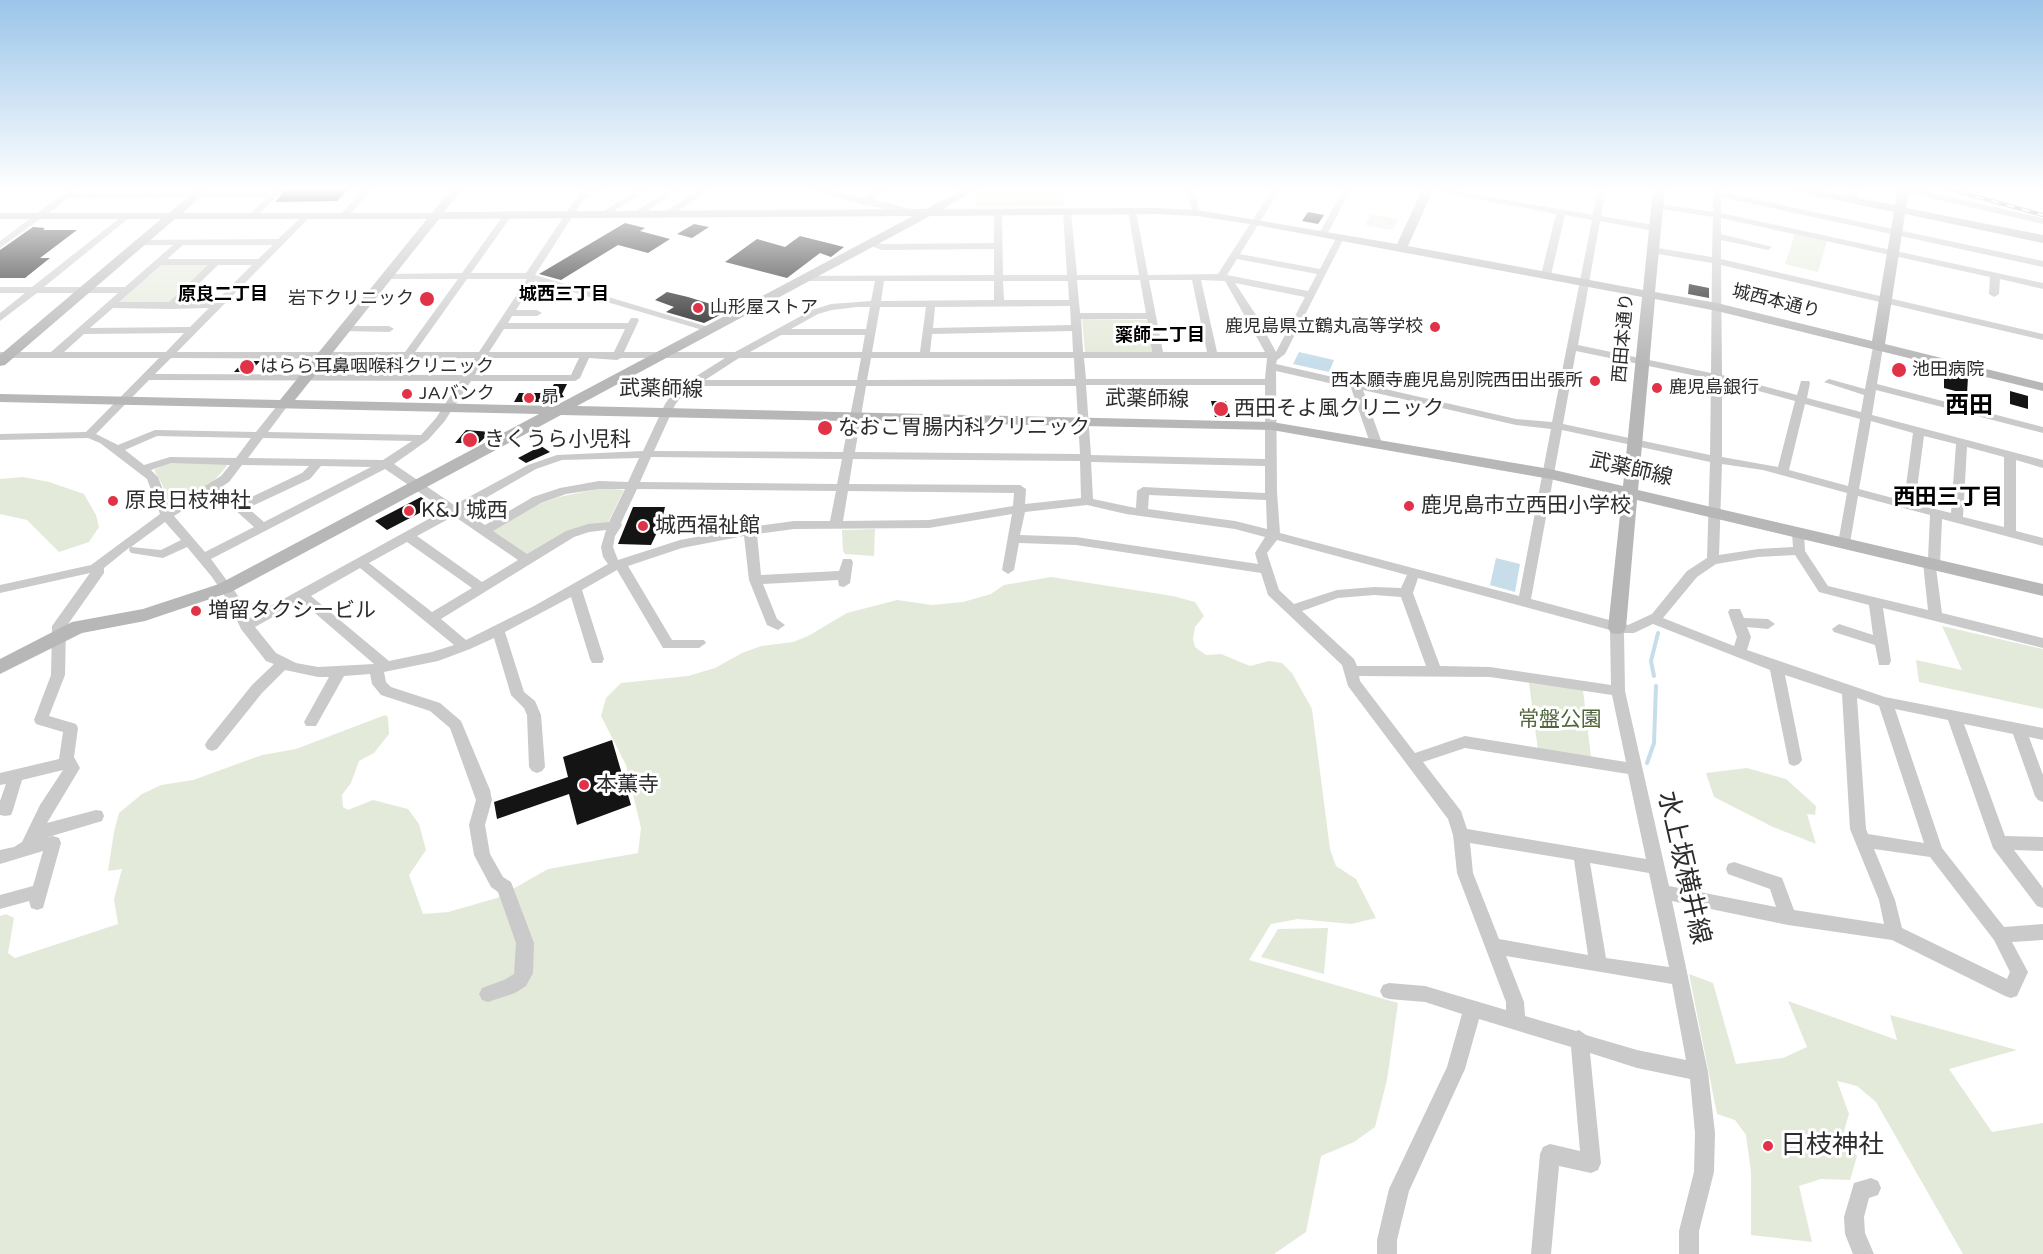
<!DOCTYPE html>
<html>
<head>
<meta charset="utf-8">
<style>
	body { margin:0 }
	canvas { display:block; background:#fff }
</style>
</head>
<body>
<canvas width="2043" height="1254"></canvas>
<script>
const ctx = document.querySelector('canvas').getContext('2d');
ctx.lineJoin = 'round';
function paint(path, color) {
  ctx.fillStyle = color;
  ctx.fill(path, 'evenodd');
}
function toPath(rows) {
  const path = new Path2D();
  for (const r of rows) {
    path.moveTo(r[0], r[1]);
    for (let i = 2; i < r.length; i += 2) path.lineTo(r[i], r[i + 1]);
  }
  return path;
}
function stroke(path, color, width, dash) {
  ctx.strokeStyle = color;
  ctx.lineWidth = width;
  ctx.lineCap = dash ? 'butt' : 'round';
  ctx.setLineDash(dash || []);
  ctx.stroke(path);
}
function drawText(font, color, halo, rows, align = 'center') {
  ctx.font = font + ' "Varela Round","Noto Sans JP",sans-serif';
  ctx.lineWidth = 6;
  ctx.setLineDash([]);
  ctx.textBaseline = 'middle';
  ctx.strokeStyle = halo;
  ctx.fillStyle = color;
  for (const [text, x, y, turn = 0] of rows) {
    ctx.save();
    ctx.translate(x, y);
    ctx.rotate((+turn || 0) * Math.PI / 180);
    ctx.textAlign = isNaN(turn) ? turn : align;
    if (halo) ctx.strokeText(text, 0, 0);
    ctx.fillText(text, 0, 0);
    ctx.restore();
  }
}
paint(toPath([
	[985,188,1063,188,1064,206,975,207,976,193],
	[1371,214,1398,219,1393,230,1365,225],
	[1795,234,1827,241,1818,272,1785,264],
	[158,265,211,265,172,302,167,304,116,303],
	[1082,319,1147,320,1152,352,1085,352],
	[170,462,226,463,227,466,213,482,178,505,170,507,162,484,154,470],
	[23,477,49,482,84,494,96,515,99,527,89,542,59,552,27,520,0,514,0,479],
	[602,488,624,490,608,523,530,554,524,554,491,532,493,528,528,508,559,497],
	[875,529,874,556,845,554,843,551,842,530],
	[1051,577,1173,596,1195,602,1204,616,1195,627,1193,639,1195,647,1206,655,1221,654,1250,666,1269,661,1282,663,1292,673,1312,709,1330,849,1336,866,1356,879,1376,918,1351,924,1298,919,1271,924,1249,960,1398,1003,1387,1080,1375,1127,1354,1142,1321,1156,1306,1232,1274,1254,0,1254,0,916,6,914,14,918,8,953,15,958,118,924,114,899,122,869,108,871,114,832,119,813,142,794,161,785,193,780,262,755,296,749,385,715,388,717,389,734,374,753,359,761,351,783,342,795,343,807,348,810,373,800,408,809,419,824,426,850,409,875,423,914,448,912,497,898,548,869,638,853,641,828,626,765,601,716,606,698,621,683,688,676,715,668,742,653,761,646,793,642,808,636,847,613,897,600,932,605,963,602,991,594,1004,585],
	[1942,626,2043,649,2043,709,1919,682,1916,660,1962,670],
	[1529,683,1583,690,1591,757,1538,750],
	[1747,768,1786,779,1816,806,1815,815,1807,814,1816,844,1773,827,1714,797,1706,773],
	[1328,928,1324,974,1261,957,1278,929],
	[1689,974,1713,983,1736,1064,1783,1058,1807,1047,1788,1001,1897,1040,1890,1015,2017,1050,1949,1069,1992,1132,2043,1123,2043,1254,1963,1254,1876,1102,1857,1086,1837,1081,1849,1114,1842,1138,1857,1156,1850,1180,1821,1179,1799,1186,1812,1242,1751,1235,1751,1172,1746,1135,1735,1120,1717,1114]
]), '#e4eada');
paint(toPath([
	[1299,352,1334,360,1329,372,1293,364],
	[1496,558,1520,564,1515,592,1490,585]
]), '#c7deea');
stroke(toPath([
	[1654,676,1651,661,1658,633],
	[1647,763,1654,743,1656,686]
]), '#c7deea', 4);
paint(toPath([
	[287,188,350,188,337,201,275,202],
	[1308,212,1324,215,1318,224,1302,221],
	[625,223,645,228,640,231,670,239,648,253,618,245,561,280,539,274],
	[694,224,709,227,692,238,677,234],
	[33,227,45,228,43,230,77,230,40,258,50,258,25,278,0,278,0,250],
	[800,236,844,247,831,257,820,253,787,278,725,262,757,239,785,247],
	[1689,284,1709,288,1709,298,1688,294],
	[1750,290,1765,293,1762,305,1747,301],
	[667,292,688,297,730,310,704,323,666,312,674,307,655,300],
	[244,361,260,361,250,372,234,372],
	[1944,372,1968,377,1967,394,1944,388],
	[554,384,567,384,562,394,564,397,541,402,514,402,519,393,549,393],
	[2010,391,2028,396,2028,409,2010,404],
	[1211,401,1226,401,1230,417,1215,417],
	[466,430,491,432,479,443,455,443],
	[541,446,550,452,526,463,518,458],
	[421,497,433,506,387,530,375,521],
	[633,507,665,507,661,524,651,545,618,544],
	[612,740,631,805,577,825,569,794,497,819,494,802,568,777,563,757]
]), '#141414');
paint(toPath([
	[71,188,79,188,76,192,274,192,279,189,283,191,253,219,249,216,250,214,268,197,69,198,0,248,0,241,71,188],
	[364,188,373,188,347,218,341,218,341,214,364,188],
	[583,188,591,188,589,191,596,188,607,188,583,200,535,275,715,329,710,332,706,331,535,281,516,310,537,310,542,313,537,316,512,316,508,323,628,323,631,318,637,318,639,320,624,352,735,352,812,310,831,304,871,301,875,281,799,281,799,277,802,276,994,275,994,249,882,250,866,244,870,241,882,244,994,243,994,213,998,210,1002,213,1003,275,1067,275,1063,212,1067,209,1071,212,1077,275,1139,275,1128,211,1132,208,1136,211,1148,275,1218,274,1273,188,1281,188,1240,254,1320,269,1337,236,1344,238,1285,354,1277,360,1276,364,1516,419,1552,422,1592,220,1565,215,1551,275,1546,278,1541,275,1556,214,1418,188,1437,188,1593,215,1598,188,1606,188,1601,216,1654,225,1658,228,1654,231,1600,221,1578,345,1711,373,1712,263,1652,253,1647,250,1652,247,1712,257,1713,217,1657,208,1654,207,1654,203,1713,212,1713,188,1721,188,1721,192,2043,261,2043,267,1721,197,1721,213,2043,283,2043,289,2000,279,1999,294,1994,297,1989,294,1990,277,1721,218,1721,234,1772,247,1768,250,1721,240,1721,259,2043,334,2043,340,1721,265,1722,375,1797,395,1801,381,1809,381,1810,383,1807,398,1861,412,1864,395,1824,382,1829,379,1865,389,1873,347,1878,344,1883,347,1877,384,2043,427,2043,433,1876,390,1872,415,2043,460,2043,468,2016,460,2016,531,2043,538,2043,546,1942,519,1940,564,1936,568,1942,613,2043,638,2043,648,1883,608,1891,661,1889,665,1879,665,1875,645,1834,632,1832,629,1839,624,1873,635,1869,605,1819,592,1795,555,1758,557,1716,564,1697,577,1663,618,1734,646,1737,637,1728,612,1730,609,1740,609,1744,618,1768,619,1775,624,1768,629,1747,627,1751,637,1747,650,1885,697,2043,728,2043,740,2029,737,2043,775,2043,802,2038,800,2035,796,2013,734,1964,724,2005,836,2043,837,2043,851,2014,850,2043,888,2043,908,2037,906,1993,848,1948,720,1895,709,1942,848,2004,927,2043,924,2043,940,2012,942,2028,972,2017,996,2011,998,2005,996,1892,940,1788,925,1672,901,1708,1072,1715,1133,1714,1172,1699,1231,1699,1254,1679,1254,1679,1231,1694,1172,1695,1133,1690,1079,1637,1068,1590,1053,1601,1163,1598,1170,1591,1173,1559,1166,1551,1254,1531,1254,1540,1154,1543,1147,1550,1144,1580,1151,1571,1047,1479,1019,1465,1069,1409,1191,1397,1240,1397,1254,1377,1254,1377,1240,1389,1189,1447,1067,1462,1014,1425,1002,1389,999,1383,997,1380,991,1383,985,1389,983,1425,986,1506,1010,1506,1002,1457,873,1453,835,1448,819,1348,686,1342,665,1268,595,1261,573,1076,545,1019,543,1014,570,1008,574,1002,570,1012,514,929,528,794,529,757,534,761,575,839,571,843,559,851,559,853,562,850,583,844,587,839,586,838,580,763,584,777,619,785,625,778,630,767,625,749,580,744,536,682,548,628,566,672,640,704,640,706,643,699,648,663,648,617,570,582,590,604,659,602,663,592,663,590,659,571,597,505,632,524,692,535,701,541,715,545,767,542,771,537,773,532,771,529,767,527,715,524,708,511,695,494,638,470,649,438,661,384,672,386,682,391,687,440,703,461,721,490,790,492,800,485,825,490,854,503,877,511,882,534,943,533,973,526,986,515,993,488,1002,482,1000,479,994,482,988,504,980,514,974,516,943,498,892,491,887,474,855,469,825,476,800,450,728,430,711,381,695,372,684,370,674,344,676,316,726,306,726,304,722,329,677,318,677,285,670,262,693,217,749,212,751,207,749,205,745,207,741,252,685,274,664,266,661,241,629,228,601,212,577,187,547,163,558,131,553,129,550,130,547,104,568,104,573,66,627,65,675,49,716,76,724,78,728,74,757,80,768,47,823,96,810,102,811,104,816,102,821,45,838,53,836,59,838,61,843,43,908,37,910,31,908,29,901,0,909,0,895,33,886,43,851,0,864,0,850,14,847,22,842,40,805,63,770,22,780,13,810,11,815,5,816,0,815,0,801,6,784,0,785,0,773,59,759,63,732,36,724,34,720,51,675,52,626,90,573,0,593,0,585,91,565,160,514,147,479,100,443,88,438,0,440,0,434,86,432,159,358,0,358,0,352,51,352,118,293,37,293,0,321,0,313,25,293,0,293,0,287,32,287,126,213,129,214,129,218,44,287,125,287,173,245,142,245,138,242,139,240,278,239,305,214,308,215,308,219,177,352,405,352,458,279,388,279,383,276,385,274,462,273,505,213,508,212,512,215,471,273,526,273,583,188],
	[183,245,273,245,258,259,167,259,183,245],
	[1237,259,1317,274,1308,291,1227,275,1237,259],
	[161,265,208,265,169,302,119,302,161,265],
	[218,265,252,265,215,302,180,302,218,265],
	[467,279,527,279,479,352,415,352,467,279],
	[1077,280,1140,280,1146,313,1080,313,1077,280],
	[1149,280,1192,280,1207,352,1163,352,1149,280],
	[1201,280,1225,281,1265,352,1217,352,1201,280],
	[884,281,994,281,994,300,881,301,884,281],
	[1003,281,1068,281,1069,300,1004,300,1003,281],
	[1235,283,1305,297,1276,352,1256,315,1235,283],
	[1070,306,1071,325,933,328,935,307,1070,306],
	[857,307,870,307,866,329,791,329,818,314,832,310,857,307],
	[880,307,926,307,920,352,872,352,880,307],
	[113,308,171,309,209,308,190,327,90,328,113,308],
	[1081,319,1147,319,1152,352,1083,352,1081,319],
	[504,329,625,329,614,352,489,352,504,329],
	[1072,331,1073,352,930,352,932,334,1072,331],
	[184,333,166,352,64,352,84,334,184,333],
	[781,335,865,335,862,352,750,352,781,335],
	[1576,351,1711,379,1710,455,1563,424,1576,351],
	[171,358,407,359,475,358,464,375,155,374,171,358],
	[485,358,579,358,571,375,475,375,485,358],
	[589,358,617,360,621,358,725,358,676,389,665,404,643,451,557,455,528,465,454,505,394,464,428,440,444,422,471,381,575,381,580,378,589,358],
	[739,358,861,358,857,380,705,380,739,358],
	[871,358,1074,358,1075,379,867,380,871,358],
	[1084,358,1267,358,1265,379,1086,379,1084,358],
	[1276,371,1351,388,1370,443,1376,446,1382,443,1363,390,1516,425,1551,429,1519,596,1280,533,1277,492,1276,371],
	[149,380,460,381,436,418,421,435,268,432,289,404,284,401,280,402,256,432,155,430,118,445,96,434,149,380],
	[1722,381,1795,401,1778,467,1722,457,1722,381],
	[1086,385,1265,385,1265,459,1091,455,1086,385],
	[695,386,856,386,843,452,654,451,675,405,684,393,695,386],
	[866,386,1076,386,1080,454,855,452,866,386],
	[1805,404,1860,419,1848,486,1789,470,1805,404],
	[1871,421,1913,433,1904,501,1859,489,1871,421],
	[1562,430,1710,462,1707,558,1687,571,1652,614,1628,625,1531,599,1562,430],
	[157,436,251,438,236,458,170,457,144,465,125,450,157,436],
	[1924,436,1956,444,1951,513,1915,504,1924,436],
	[263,438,412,441,383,460,248,458,263,438],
	[1967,447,2004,457,2004,527,1963,517,1967,447],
	[651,457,842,459,837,484,640,482,651,457],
	[639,458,628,482,599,481,560,488,533,497,485,525,463,511,536,469,562,460,639,458],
	[853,459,1080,461,1081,498,1025,504,1026,489,1020,485,849,484,853,459],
	[1091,462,1265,466,1265,493,1143,487,1137,491,1136,508,1126,506,1093,499,1091,462],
	[171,463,230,465,221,476,170,508,158,477,151,470,171,463],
	[1722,464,1763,470,1847,493,1838,543,1844,547,1850,543,1858,496,1930,515,1928,559,1923,563,1928,610,1828,586,1805,551,1804,533,1798,529,1792,533,1793,547,1758,549,1719,555,1722,464],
	[242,465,309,466,302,473,241,502,223,486,229,482,242,465],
	[321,466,371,467,264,522,248,508,310,479,321,466],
	[385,469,445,510,249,618,239,597,211,559,385,469],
	[599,489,625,489,609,522,588,524,566,531,527,554,493,531,541,503,566,494,599,489],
	[637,489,836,491,830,521,794,521,750,527,680,540,618,560,613,547,615,536,622,525,621,523,637,489],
	[214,491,254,527,205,552,174,516,214,491],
	[848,491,1014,493,1013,506,929,520,843,521,848,491],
	[1149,495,1266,500,1267,529,1235,521,1148,509,1149,495],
	[1087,505,1126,514,1235,529,1265,537,1255,553,1258,564,1076,537,1020,535,1025,512,1087,505],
	[454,516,480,534,518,560,482,582,417,536,454,516],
	[165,522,181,540,161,550,131,547,165,522],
	[606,530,601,547,603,557,608,564,534,606,466,640,441,619,574,537,589,532,606,530],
	[1277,540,1407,575,1401,588,1374,587,1337,590,1294,604,1279,590,1267,553,1277,540],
	[407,542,472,588,432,612,369,563,407,542],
	[360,568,426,622,454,645,432,652,389,661,311,596,360,568],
	[1418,578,1610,630,1611,685,1490,667,1440,666,1413,593,1418,578],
	[1374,595,1401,597,1426,666,1357,666,1354,659,1302,611,1338,598,1374,595],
	[301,601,374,664,318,667,296,663,276,653,255,627,301,601],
	[1653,624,1770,670,1789,764,1794,766,1799,764,1802,760,1785,675,1842,694,1850,829,1879,900,1884,924,1794,910,1782,878,1734,862,1728,864,1726,869,1728,874,1770,889,1776,907,1669,886,1625,691,1624,633,1634,633,1653,624],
	[1359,676,1490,677,1612,695,1626,762,1465,736,1415,753,1360,681,1359,676],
	[1857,698,1879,706,1924,843,1868,834,1866,829,1857,698],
	[1465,748,1628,774,1646,859,1467,829,1461,811,1423,762,1465,748],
	[1470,843,1574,860,1588,955,1499,939,1473,873,1470,843],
	[1874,849,1930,857,1994,940,2010,972,2007,979,1902,928,1895,900,1874,849],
	[1590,863,1649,873,1669,967,1606,958,1590,863],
	[1506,956,1672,984,1686,1060,1637,1050,1586,1035,1579,1030,1576,1031,1525,1016,1524,1002,1506,956],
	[641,188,651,188,604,217,597,215,641,188],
	[672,188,682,188,637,217,630,215,672,188],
	[702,188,712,188,669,217,663,217,663,213,702,188],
	[806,188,822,188,865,198,873,190,895,188,879,194,873,199,922,212,918,215,865,205,806,188],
	[951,188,963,188,970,192,966,194,951,188],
	[1186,188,1194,188,1200,215,1193,213,1186,188],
	[1344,188,1352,188,1327,234,1320,236,1319,234,1344,188],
	[1852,188,1860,188,1857,200,1853,203,1849,200,1852,188],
	[1900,188,1911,188,2043,218,2043,224,1901,191,1900,188],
	[344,326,389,326,394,329,389,332,340,331,339,329,344,326],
	[1871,1178,1878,1181,1881,1188,1878,1195,1869,1198,1864,1217,1865,1233,1874,1254,1853,1254,1845,1234,1844,1217,1854,1183,1871,1178]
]), '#cacaca');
paint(toPath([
	[198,188,210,188,183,213,432,213,452,188,463,188,444,212,926,209,965,188,979,188,943,209,1156,208,1197,210,1397,244,1423,188,1434,188,1408,246,1643,290,1653,188,1665,188,1655,292,1717,303,1872,341,1894,212,1793,191,1788,188,1810,188,1895,205,1898,188,1910,188,1906,208,2043,235,2043,243,1905,214,1885,344,2043,383,2043,391,1717,311,1655,299,1638,490,2043,584,2043,596,1637,500,1626,628,1623,633,1617,634,1611,633,1608,628,1622,496,1550,479,1272,430,561,415,231,592,145,621,82,633,0,674,0,659,72,622,143,609,219,584,539,414,0,402,0,394,280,400,427,219,175,219,5,365,0,366,0,355,161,219,0,219,0,213,169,213,198,188],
	[1156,214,1197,216,1256,225,1642,297,1623,486,1550,469,1272,422,577,406,930,216,1156,214],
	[913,216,555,406,295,400,439,219,913,216]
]), '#b7b7b7');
const rail = toPath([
	[1945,188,2043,215]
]);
stroke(rail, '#828282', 4);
stroke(rail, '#fff', 2, [8]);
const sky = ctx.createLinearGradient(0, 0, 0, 364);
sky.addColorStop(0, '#9bc5e9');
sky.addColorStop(0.52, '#fff');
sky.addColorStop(1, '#ffffff00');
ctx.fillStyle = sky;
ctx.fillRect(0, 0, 2043, 364);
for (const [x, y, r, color] of [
	[427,299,8,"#e03348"],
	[698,308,6,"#e03348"],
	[1435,327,6,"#e03348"],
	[247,367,8,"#e03348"],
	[1899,370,8,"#e03348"],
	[1595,381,6,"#e03348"],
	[1657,388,6,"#e03348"],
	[407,394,6,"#e03348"],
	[529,398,6,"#e03348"],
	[1221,409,8,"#e03348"],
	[825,428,8,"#e03348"],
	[470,440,8,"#e03348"],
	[113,501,6,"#e03348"],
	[1409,506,6,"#e03348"],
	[409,511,6,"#e03348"],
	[643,526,6,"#e03348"],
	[196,611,6,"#e03348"],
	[584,785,6,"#e03348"],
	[1768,1146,6,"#e03348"]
]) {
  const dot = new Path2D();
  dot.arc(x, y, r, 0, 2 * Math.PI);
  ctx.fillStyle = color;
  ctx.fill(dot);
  stroke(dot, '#fff', 2);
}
drawText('bold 18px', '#000', '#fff', [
	["原良二丁目",223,295],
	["城西三丁目",564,295],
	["薬師二丁目",1160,336]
]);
drawText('18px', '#2d2d2d', '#fff', [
	["岩下クリニック",414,299,"right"],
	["山形屋ストア",710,308],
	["鹿児島県立鶴丸高等学校",1423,327,"right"],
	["はらら耳鼻咽喉科クリニック",260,367],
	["池田病院",1912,370],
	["西本願寺鹿児島別院西田出張所",1583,381,"right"],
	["鹿児島銀行",1669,388],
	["JAバンク",419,394],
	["昴",541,398]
], 'left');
drawText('18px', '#2d2d2d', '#fff', [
	["城西本通り",1776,302,14],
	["西田本通り",1624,338,-85]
]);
drawText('21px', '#2d2d2d', '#fff', [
	["武薬師線",661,390,1],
	["武薬師線",1147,400,1],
	["武薬師線",1631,470,13]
]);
drawText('21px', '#2d2d2d', '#fff', [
	["西田そよ風クリニック",1234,409],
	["なおこ胃腸内科クリニック",838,428],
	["きくうら小児科",484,440],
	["原良日枝神社",125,501],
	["鹿児島市立西田小学校",1421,506],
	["K&J 城西",421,511],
	["城西福祉館",655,526],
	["増留タクシービル",208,611],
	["本薫寺",596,785]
], 'left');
drawText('21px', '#52673c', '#fff', [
	["常盤公園",1560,720]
]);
drawText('bold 22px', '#000', '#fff', [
	["西田三丁目",1948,498]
]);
drawText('bold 24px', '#000', '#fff', [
	["西田",1969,407]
]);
drawText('26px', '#2d2d2d', '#fff', [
	["水上坂横井線",1683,868,77]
]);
drawText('26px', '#2d2d2d', '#fff', [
	["日枝神社",1780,1146]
], 'left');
</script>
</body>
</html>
